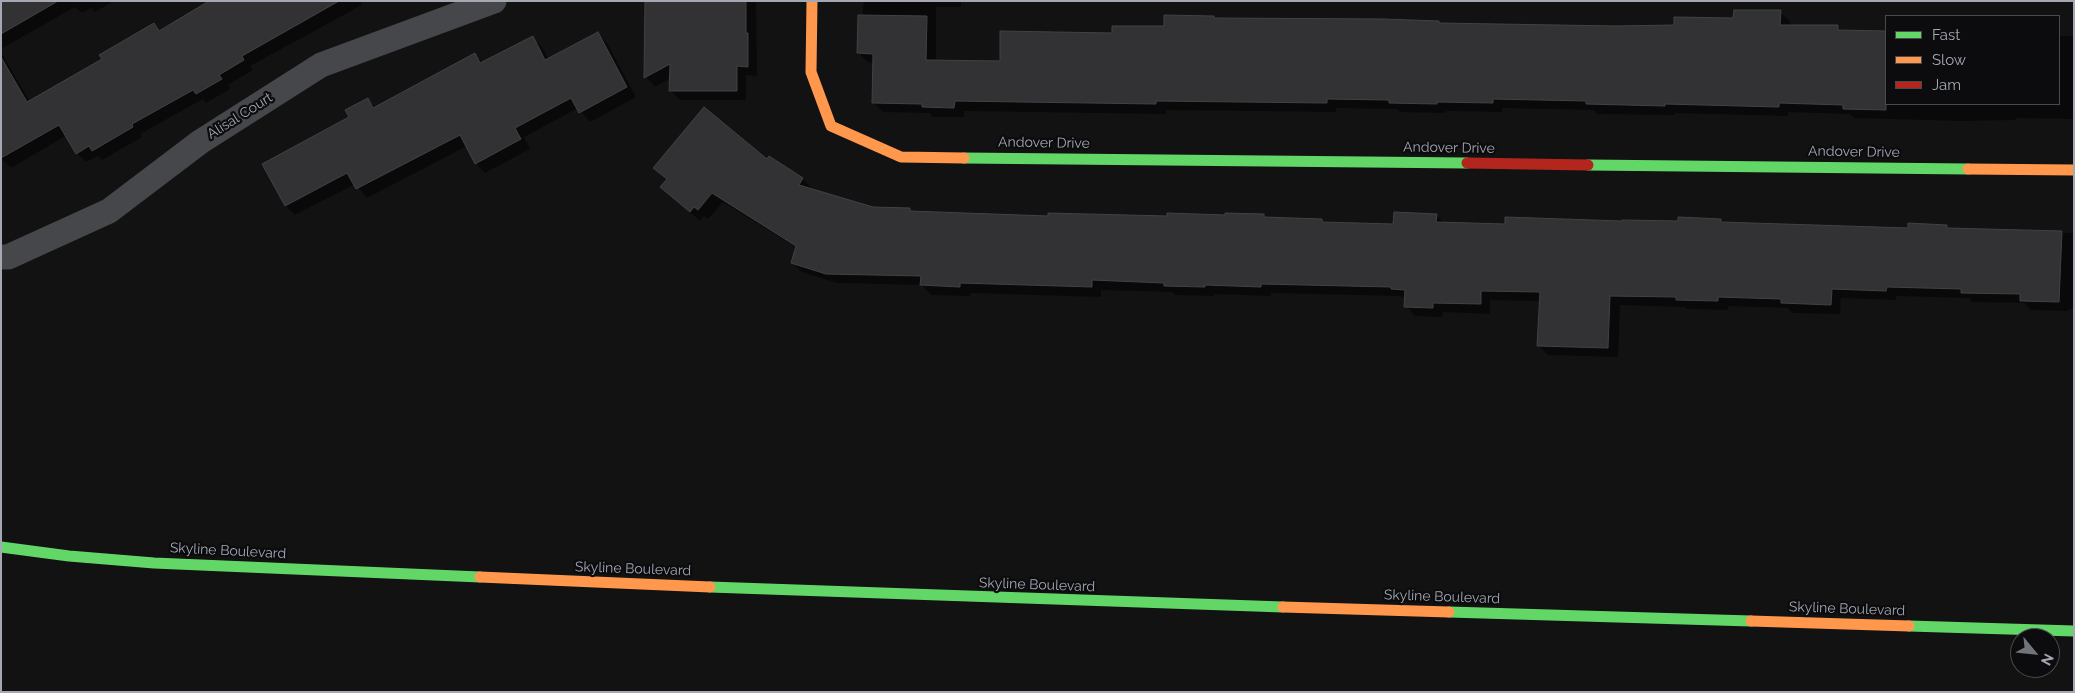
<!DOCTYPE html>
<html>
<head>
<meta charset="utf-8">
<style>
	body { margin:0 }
	#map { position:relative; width:2075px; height:693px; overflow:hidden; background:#121212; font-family:Raleway,sans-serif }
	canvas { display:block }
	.frame { position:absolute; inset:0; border:2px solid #a3a8b3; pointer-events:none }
	.legend { position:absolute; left:1885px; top:15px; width:175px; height:90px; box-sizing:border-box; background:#0c0c0e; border:1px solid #484a50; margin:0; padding:6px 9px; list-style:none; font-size:15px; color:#a3a8b3 }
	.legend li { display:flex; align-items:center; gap:10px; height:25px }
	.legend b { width:25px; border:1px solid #484a50 }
	.north { position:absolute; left:2010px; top:628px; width:50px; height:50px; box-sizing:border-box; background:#0c0c0e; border:1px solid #484a50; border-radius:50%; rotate:118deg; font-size:14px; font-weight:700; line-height:20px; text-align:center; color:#a3a8b3 }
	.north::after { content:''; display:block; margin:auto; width:18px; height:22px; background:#70747b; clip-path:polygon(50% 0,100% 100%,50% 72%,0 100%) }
</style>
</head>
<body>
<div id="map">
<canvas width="2075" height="693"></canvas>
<div class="frame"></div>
<ul class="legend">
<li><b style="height:6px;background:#63d668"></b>Fast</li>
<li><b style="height:6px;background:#ff974d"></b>Slow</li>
<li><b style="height:6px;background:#b3261e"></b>Jam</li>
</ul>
<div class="north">N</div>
</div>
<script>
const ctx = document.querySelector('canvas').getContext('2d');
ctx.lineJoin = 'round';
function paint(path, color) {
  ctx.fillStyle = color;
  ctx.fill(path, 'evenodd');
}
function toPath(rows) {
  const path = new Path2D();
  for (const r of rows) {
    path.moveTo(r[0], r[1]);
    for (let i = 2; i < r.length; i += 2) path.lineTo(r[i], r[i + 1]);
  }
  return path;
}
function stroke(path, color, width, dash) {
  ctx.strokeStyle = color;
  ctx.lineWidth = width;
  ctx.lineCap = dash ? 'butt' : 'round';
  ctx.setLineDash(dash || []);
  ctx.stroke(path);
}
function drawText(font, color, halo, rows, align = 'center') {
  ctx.font = font + ' Raleway,sans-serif';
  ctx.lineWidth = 4.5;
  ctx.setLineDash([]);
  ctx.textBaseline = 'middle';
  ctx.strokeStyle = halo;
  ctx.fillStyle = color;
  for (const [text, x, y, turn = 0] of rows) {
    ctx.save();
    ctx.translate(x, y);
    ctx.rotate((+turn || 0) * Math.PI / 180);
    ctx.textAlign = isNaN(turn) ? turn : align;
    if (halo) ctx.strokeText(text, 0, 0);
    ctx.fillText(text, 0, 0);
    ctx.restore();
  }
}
paint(toPath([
	[1,1,114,1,95,12,91,8,82,13,75,7,1,49],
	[212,1,363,1,361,3,362,5,250,66,253,70,228,85,230,89,206,103,203,99,140,134,142,137,102,160,98,156,86,162,77,153,67,135,11,168,1,158,1,52,30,102,104,60,154,25,160,31],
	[646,1,756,1,757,76,746,75,746,100,680,100,670,90,671,78,655,87,646,77],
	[864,1,961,1,961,7,936,7,936,62,1001,63,1113,34,1165,28,1214,17,1216,19,1438,22,1440,24,1675,27,1780,12,1790,21,1790,26,1837,27,1842,31,1886,31,1886,104,2059,104,2059,36,2074,36,2074,119,2016,118,2016,120,1961,121,1854,118,1849,114,1788,112,1788,116,1674,113,1674,115,1597,114,1594,110,1502,108,1502,112,1446,111,1446,113,1400,112,1397,109,1336,108,1336,112,1166,110,1166,114,964,111,964,117,933,117,929,113,883,112,873,102,874,63,868,62,858,53],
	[597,33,607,43,636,97,590,122,578,108,524,137,530,149,485,173,476,163,467,146,367,198,355,184,295,215,286,206,264,164,351,118,367,100,376,108,475,55,483,63,532,37,542,47,549,60],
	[769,158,803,179,812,189,811,190,872,208,909,210,912,213,1049,218,1263,216,1267,219,1394,225,1436,215,1444,223,1506,225,1679,222,1721,220,1724,223,1909,229,1947,226,1950,229,2074,233,2074,309,2069,309,2068,311,2031,310,2024,303,1972,302,1969,298,1896,296,1896,300,1841,298,1840,314,1792,313,1788,308,1728,306,1728,310,1687,309,1684,307,1620,305,1618,357,1548,355,1538,345,1540,301,1490,300,1490,314,1443,312,1442,317,1415,316,1406,306,1406,298,1399,296,1271,293,1271,296,1214,294,1214,296,1175,295,1172,292,1101,290,1101,297,970,293,970,296,931,295,922,285,837,283,802,272,792,262,797,248,723,202,708,219,704,216,700,221,662,187,667,180,655,168,768,161]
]), '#0007');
const building = toPath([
	[1,1,58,1,1,34,1,1],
	[209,1,339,1,242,56,244,60,219,75,222,79,196,94,193,90,132,124,133,127,92,151,89,146,76,154,59,125,1,158,1,57,27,102,102,59,99,55,154,23,159,31,209,1],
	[645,1,746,1,746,33,748,33,748,67,737,66,737,91,669,91,670,64,644,78,645,1],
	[1734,10,1781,10,1780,25,1838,25,1838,30,1886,31,1886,110,1843,109,1843,105,1779,103,1779,107,1665,104,1665,106,1586,104,1586,101,1493,99,1493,103,1437,102,1437,104,1389,103,1389,100,1327,99,1327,103,1156,101,1156,104,955,101,954,108,922,107,922,104,872,103,873,54,857,53,858,15,927,16,926,60,1000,61,1000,31,1112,33,1112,26,1164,26,1164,15,1214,16,1214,18,1383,19,1439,21,1439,23,1616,26,1674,25,1674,17,1733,18,1734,10],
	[598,32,627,87,579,113,571,98,515,128,521,139,475,164,460,135,356,189,347,173,285,206,262,164,349,117,345,110,368,98,373,108,475,53,480,63,533,36,545,60,598,32],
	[704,107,767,159,769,156,803,178,799,185,873,207,910,208,910,211,1048,216,1048,213,1167,216,1167,213,1225,215,1225,213,1264,214,1264,217,1322,219,1322,222,1393,224,1394,212,1437,214,1436,222,1505,224,1505,217,1622,221,1622,220,1678,221,1678,217,1721,219,1721,222,1908,228,1908,223,1947,225,1947,228,2062,231,2059,302,2020,301,2020,294,1961,293,1961,289,1887,287,1886,291,1832,289,1831,305,1781,303,1781,299,1718,297,1718,301,1676,300,1676,297,1610,296,1608,348,1537,346,1540,292,1481,291,1481,304,1433,303,1433,308,1404,307,1405,290,1391,289,1391,287,1261,284,1261,287,1205,285,1205,287,1164,286,1164,283,1092,280,1092,287,960,283,960,287,920,285,921,276,826,274,791,263,796,246,712,193,698,210,694,207,690,212,660,187,667,179,653,168,704,107]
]);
paint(building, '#323235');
stroke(building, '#414246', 1);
stroke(toPath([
	[1,257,8,257,109,211,200,142,321,65,494,1]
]), '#46474a', 25);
stroke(toPath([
	[964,158,1467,163],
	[1588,165,1968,169],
	[1,547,69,556,154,563,480,577],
	[710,587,1283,607],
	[1449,612,1751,621],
	[1909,626,2074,631]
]), '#63d668', 11);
stroke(toPath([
	[812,1,811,72,831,126,901,157,964,158],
	[1968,169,2074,170],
	[480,577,710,587],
	[1283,607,1449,612],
	[1751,621,1909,626]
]), '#ff974d', 11);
stroke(toPath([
	[1467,163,1588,165]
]), '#b3261e', 11);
drawText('14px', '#a3a8b3', '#0c0c0e', [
	["Alisal Court",240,116,-32],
	["Andover Drive",1044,143,1],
	["Andover Drive",1449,148,1],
	["Andover Drive",1854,152,1],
	["Skyline Boulevard",228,551,3],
	["Skyline Boulevard",633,569,2],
	["Skyline Boulevard",1037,585,2],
	["Skyline Boulevard",1442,597,2],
	["Skyline Boulevard",1847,609,2]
]);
</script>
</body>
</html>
